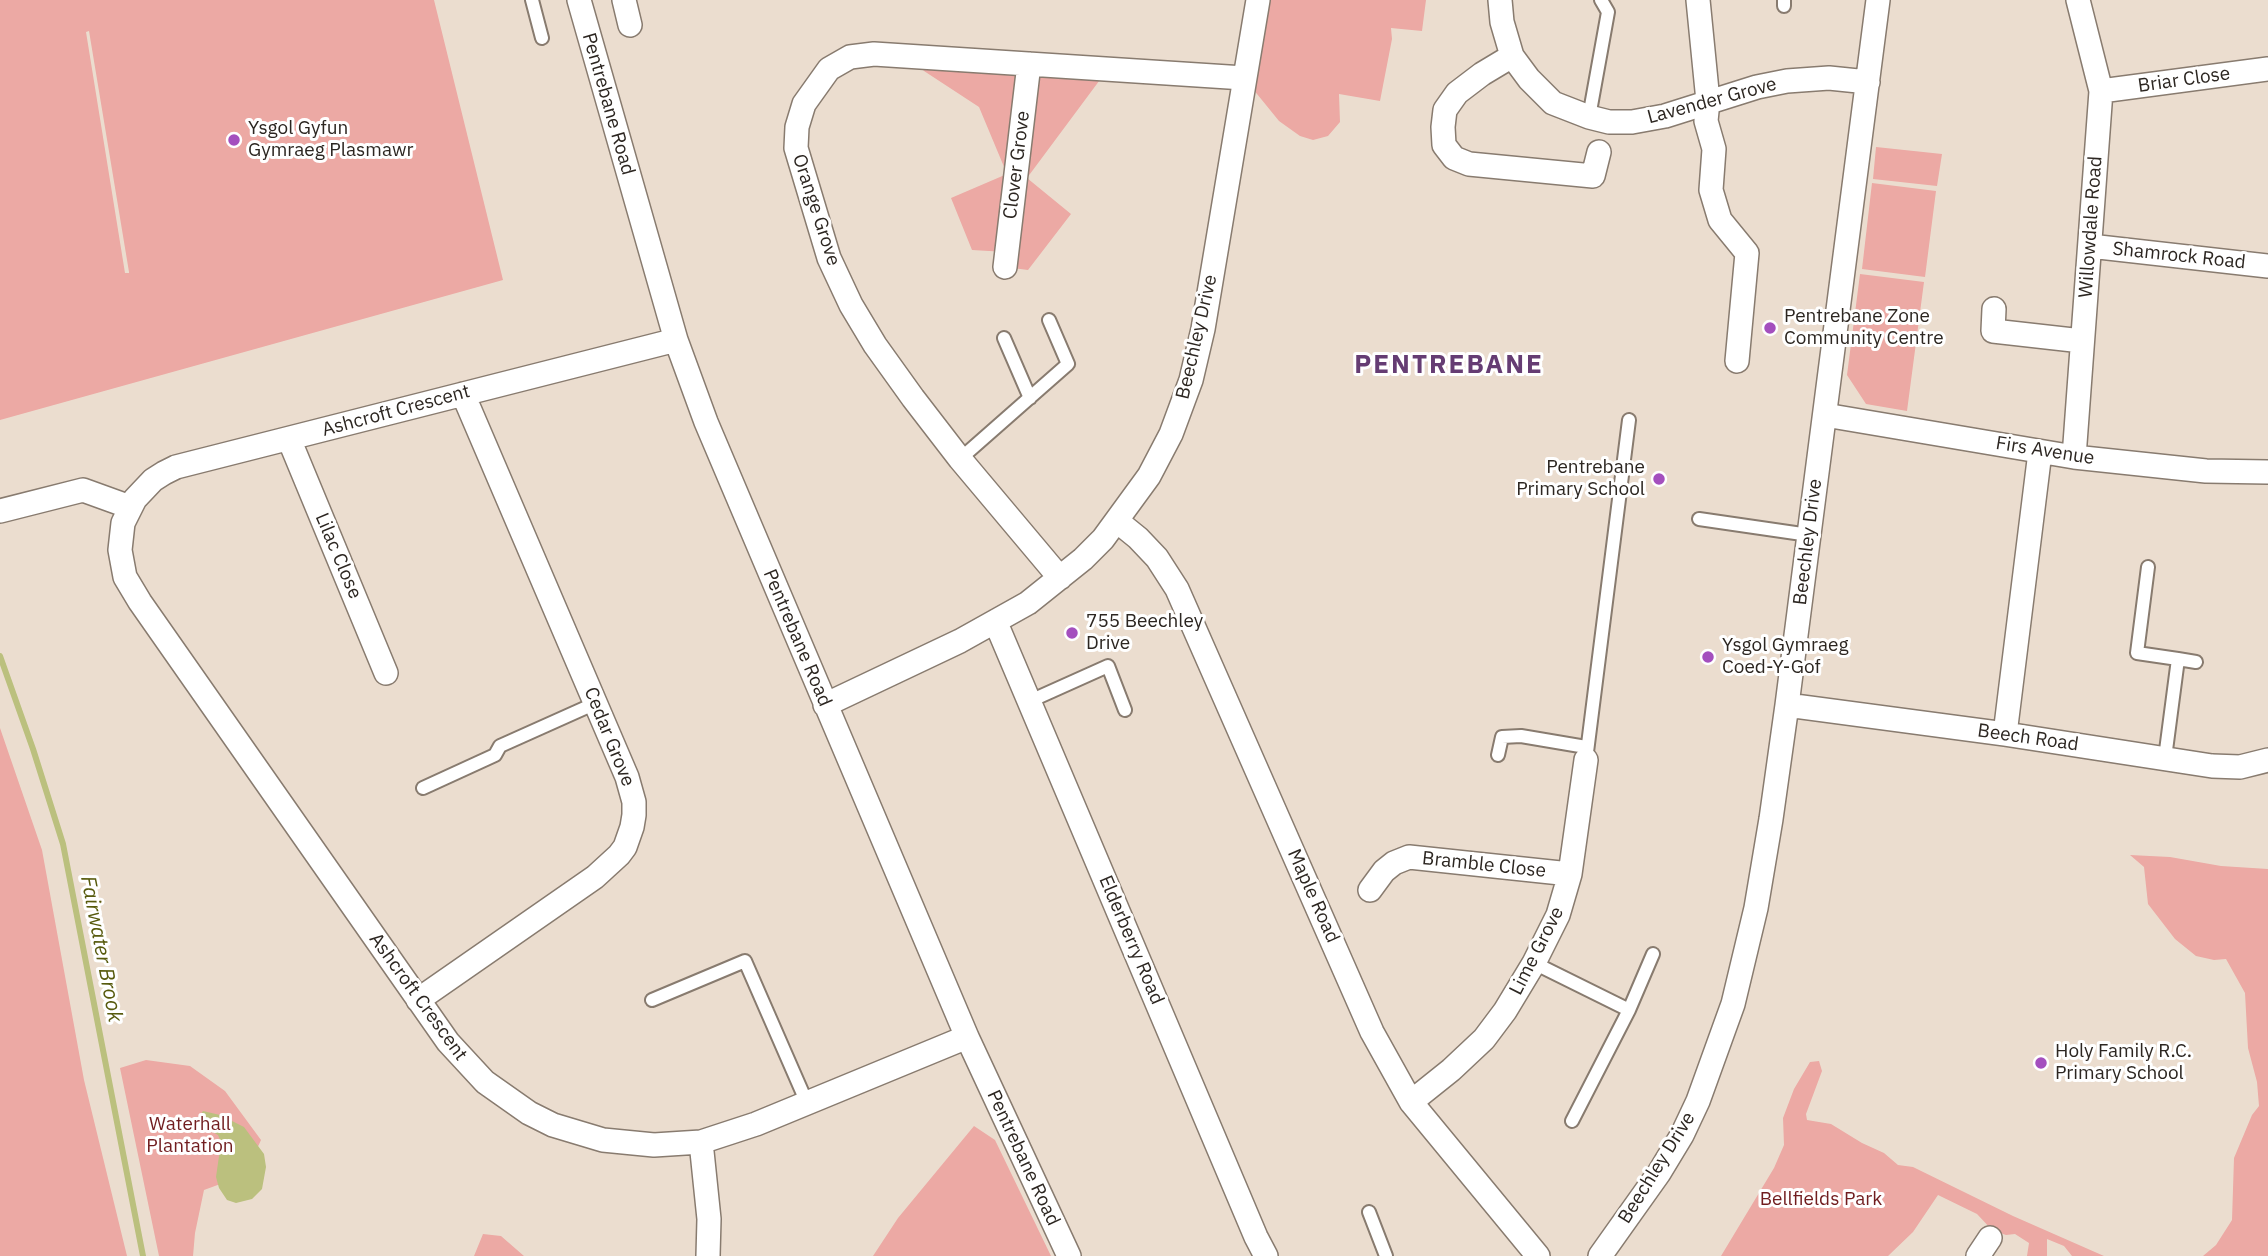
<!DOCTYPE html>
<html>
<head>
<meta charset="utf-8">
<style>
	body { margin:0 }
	canvas { display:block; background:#ebddcf }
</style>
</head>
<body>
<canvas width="2268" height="1256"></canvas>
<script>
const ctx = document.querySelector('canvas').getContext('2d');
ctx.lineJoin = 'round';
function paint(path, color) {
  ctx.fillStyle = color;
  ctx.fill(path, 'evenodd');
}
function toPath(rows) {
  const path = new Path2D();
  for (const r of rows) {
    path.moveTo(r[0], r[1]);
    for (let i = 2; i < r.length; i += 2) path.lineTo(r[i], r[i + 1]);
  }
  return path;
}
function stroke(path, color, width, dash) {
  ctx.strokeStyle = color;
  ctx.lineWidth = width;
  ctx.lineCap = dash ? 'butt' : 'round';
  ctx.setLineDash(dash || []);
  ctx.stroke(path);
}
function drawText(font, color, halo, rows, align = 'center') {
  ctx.font = font + ' "IBM Plex Sans",sans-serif';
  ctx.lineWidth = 6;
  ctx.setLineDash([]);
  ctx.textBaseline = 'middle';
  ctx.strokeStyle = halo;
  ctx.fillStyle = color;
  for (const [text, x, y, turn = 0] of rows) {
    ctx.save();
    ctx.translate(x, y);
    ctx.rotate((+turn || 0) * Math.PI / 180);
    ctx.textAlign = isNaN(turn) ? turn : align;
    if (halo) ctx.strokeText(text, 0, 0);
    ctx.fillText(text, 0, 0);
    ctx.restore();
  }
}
paint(toPath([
	[0,0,434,0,503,280,0,420],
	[89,31,129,272,129,273,125,273,86,32],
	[1258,0,1426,0,1422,31,1391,28,1392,39,1380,101,1339,94,1340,122,1328,136,1313,140,1300,136,1279,121,1244,78],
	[910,56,1108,69,1027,178,1071,214,1028,270,1005,267,1006,252,972,250,951,198,1007,174,979,107,924,71],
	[1876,147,1942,154,1937,186,1873,179],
	[1872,183,1936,191,1925,277,1862,269],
	[1860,274,1924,282,1907,411,1866,404,1847,375],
	[0,728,42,850,84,1080,127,1256,0,1256],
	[2130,855,2170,857,2221,866,2268,869,2268,1256,2183,1256,2203,1256,2216,1245,2232,1220,2234,1158,2252,1115,2259,1106,2257,1082,2248,1048,2245,993,2226,959,2214,960,2196,956,2175,939,2148,904,2144,867],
	[146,1060,190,1066,225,1091,261,1140,245,1175,204,1190,195,1233,193,1256,159,1256,120,1068],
	[1819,1061,1822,1071,1806,1114,1807,1120,1831,1124,1862,1143,1884,1153,1898,1165,1913,1167,2013,1216,2104,1256,2072,1256,2064,1246,2047,1239,2047,1256,2027,1256,2029,1243,2015,1234,2006,1235,1992,1230,1977,1214,1938,1195,1913,1232,1888,1256,1721,1256,1774,1168,1784,1145,1783,1118,1794,1089,1810,1062],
	[974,1126,995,1140,1051,1256,873,1256,898,1218],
	[483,1234,501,1236,524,1256,474,1256]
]), '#eca9a4');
paint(toPath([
	[203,1111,220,1115,244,1127,264,1154,266,1167,262,1189,252,1199,236,1203,227,1200,219,1188,216,1177,221,1142,218,1135,200,1125,197,1120]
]), '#bbc07e');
stroke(toPath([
	[0,656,33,749,63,844,143,1256]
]), '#bbc07e', 6);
const service = toPath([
	[532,0,542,38],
	[1784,6,1784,0],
	[1589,117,1608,12,1601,0],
	[1004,338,1030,398],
	[960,459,1068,364,1049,320],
	[1699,519,1809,535],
	[2148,567,2137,653,2178,659,2165,758],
	[2178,659,2196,662],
	[1030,701,1108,666,1125,710],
	[1498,755,1502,737,1521,736,1586,747],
	[1586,760,1629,420],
	[423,788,495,755,500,746,596,703],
	[1534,963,1629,1010],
	[652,1000,745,961,807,1103],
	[1572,1121,1629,1010,1653,954],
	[1369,1212,1386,1256]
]);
const minor = toPath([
	[579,0,676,340,706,422,967,1037,1069,1256],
	[624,0,630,25],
	[1500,0,1502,22,1512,56,1529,79,1553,103,1589,117,1609,122,1632,122,1665,116,1757,87,1787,81,1829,78,1868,82],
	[1698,0,1708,101,1706,121,1714,149,1711,190,1720,220,1747,253,1737,361],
	[1512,56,1482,74,1457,93,1445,110,1443,127,1444,145,1454,158,1469,164,1593,176,1599,152],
	[2101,91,2268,69],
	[2090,246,2268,266],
	[1005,267,1029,64],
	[1994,309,1993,331,2082,341],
	[676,340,176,467,164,473,153,480,135,499,123,523,120,550,125,577,140,602,448,1042,485,1082,529,1113,553,1125,603,1140,654,1145,701,1142,756,1124,967,1037],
	[1825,415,2074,457,2206,471,2268,472],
	[289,439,386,673],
	[2074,457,2101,91,2078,0],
	[0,511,83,490,130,507],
	[1117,521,1138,538,1157,558,1177,589,1372,1032,1411,1102,1538,1256],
	[1060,578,960,459,913,398,875,345,851,305,829,258,796,148,797,127,804,104,829,69,850,57,874,54,1244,78],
	[996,623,1256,1237,1266,1256],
	[825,705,960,641,1028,603,1083,559,1103,539,1149,476,1171,434,1191,380,1203,329,1258,0],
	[1787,705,2005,734,2212,766,2240,767,2268,760],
	[2005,734,2040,452],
	[1370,890,1384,871,1394,863,1409,857,1570,874],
	[418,1000,595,877,619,855,625,847,632,827,634,815,634,802,627,777,463,394],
	[1411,1102,1451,1070,1484,1039,1505,1011,1534,963,1558,915,1570,874,1586,760],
	[701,1142,709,1219,708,1256],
	[1600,1256,1659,1173,1682,1135,1698,1101,1733,1004,1756,908,1771,819,1787,705,1878,0],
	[1978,1256,1990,1238]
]);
stroke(service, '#887b6f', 16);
stroke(minor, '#887b6f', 26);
stroke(service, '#fff', 12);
stroke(minor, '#fff', 23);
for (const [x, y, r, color] of [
	[234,140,7,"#a44fbe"],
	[1770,328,7,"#a44fbe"],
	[1659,479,7,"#a44fbe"],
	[1072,633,7,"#a44fbe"],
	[1708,657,7,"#a44fbe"],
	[2041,1063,7,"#a44fbe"]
]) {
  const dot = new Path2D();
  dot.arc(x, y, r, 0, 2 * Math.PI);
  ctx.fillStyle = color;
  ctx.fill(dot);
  stroke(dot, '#fff', 2.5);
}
drawText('19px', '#2c2621', '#fff', [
	["Briar Close",2184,80,-8],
	["Lavender Grove",1712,101,-15],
	["Pentrebane Road",608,104,74],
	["Clover Grove",1017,165,-83],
	["Orange Grove",816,210,72],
	["Willowdale Road",2091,227,-86],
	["Shamrock Road",2179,256,6],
	["Beechley Drive",1197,337,-77],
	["Ashcroft Crescent",396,411,-15],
	["Firs Avenue",2045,451,9],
	["Beechley Drive",1808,542,-83],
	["Lilac Close",338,556,67],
	["Pentrebane Road",797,638,67],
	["Cedar Grove",609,737,68],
	["Beech Road",2028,738,8],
	["Bramble Close",1484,865,6],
	["Maple Road",1313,896,66],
	["Elderberry Road",1131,940,67],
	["Lime Grove",1537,951,-63],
	["Ashcroft Crescent",418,997,54],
	["Pentrebane Road",1023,1158,65],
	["Beechley Drive",1657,1168,-58]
]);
drawText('19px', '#2c2621', '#fff', [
	["Ysgol Gyfun",248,129],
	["Gymraeg Plasmawr",248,151],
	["Pentrebane Zone",1784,317],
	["Community Centre",1784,339],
	["Pentrebane",1645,468,"right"],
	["Primary School",1645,490,"right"],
	["755 Beechley",1086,622],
	["Drive",1086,644],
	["Ysgol Gymraeg",1722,646],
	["Coed-Y-Gof",1722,668],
	["Holy Family R.C.",2055,1052],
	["Primary School",2055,1074]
], 'left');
drawText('19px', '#711d1f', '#fff', [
	["Waterhall",190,1125],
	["Plantation",190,1147],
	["Bellfields Park",1821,1200]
]);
drawText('italic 21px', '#575a0d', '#fff', [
	["Fairwater Brook",101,949,79]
]);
ctx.letterSpacing = '2px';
drawText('bold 26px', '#653c73', '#fff', [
	["PENTREBANE",1449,365]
]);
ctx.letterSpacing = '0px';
</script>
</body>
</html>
